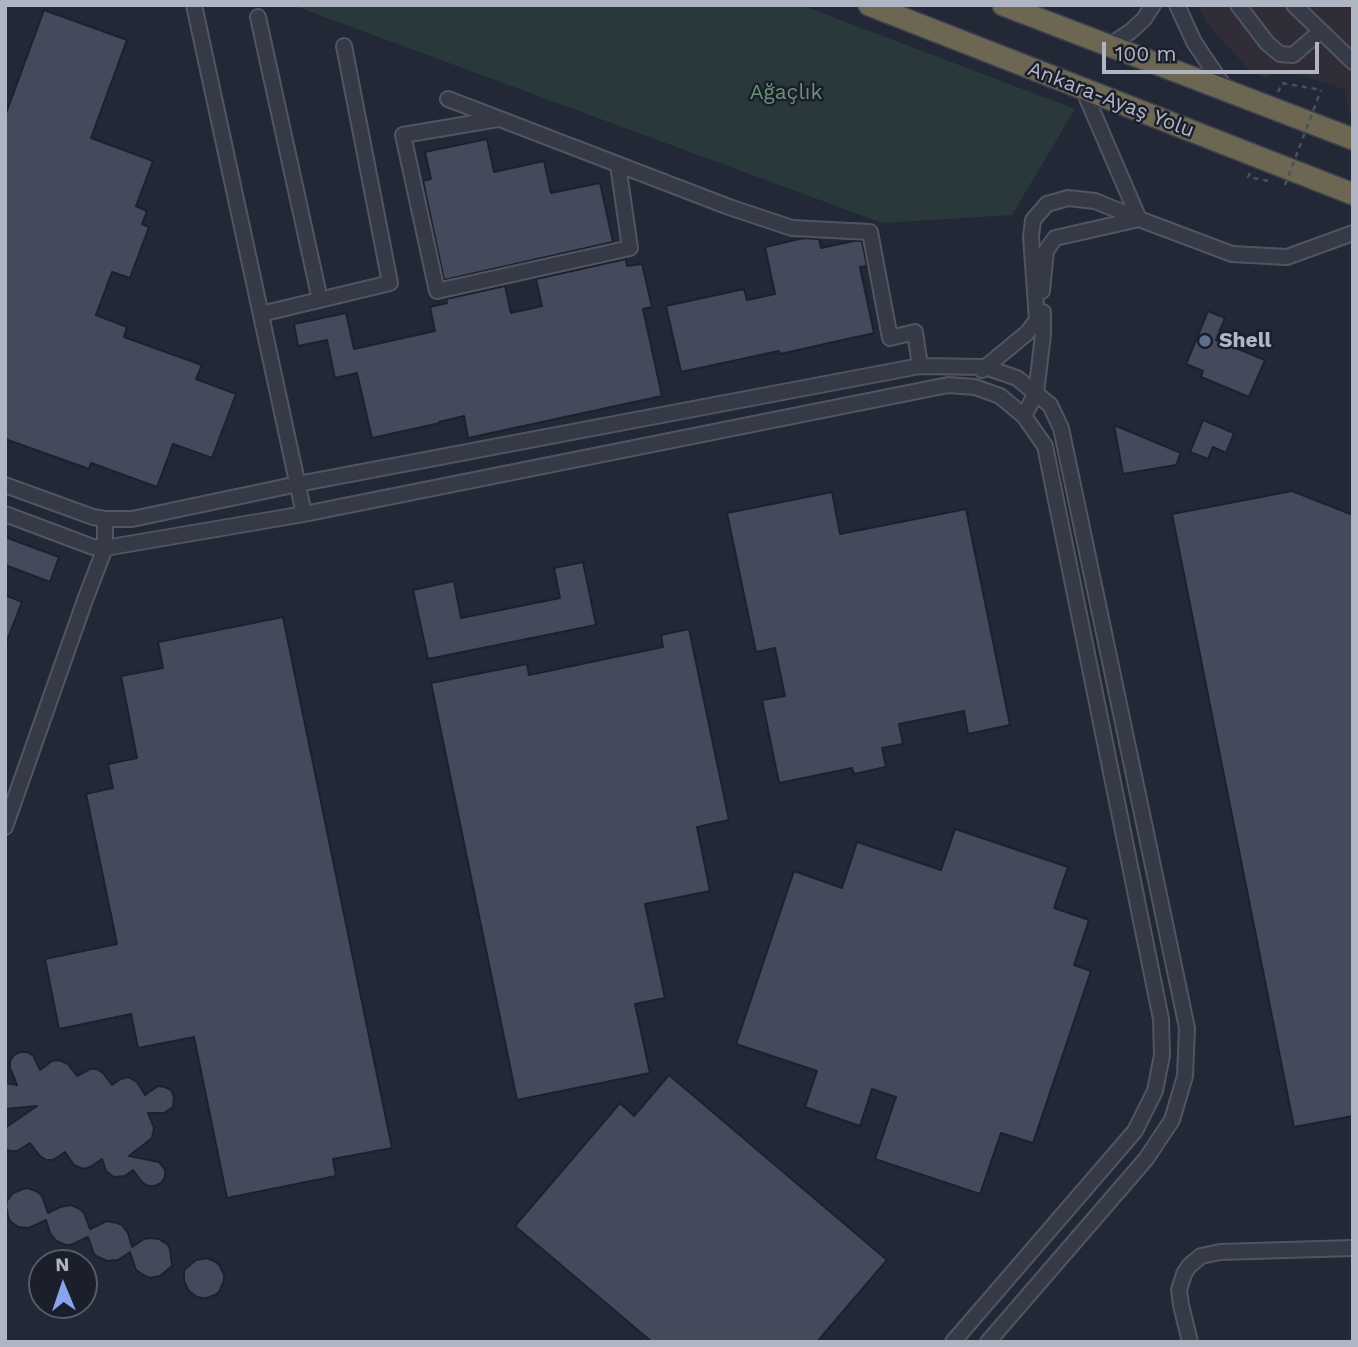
<!DOCTYPE html>
<html>
<head>
<meta charset="utf-8">
<style>
	body { margin:0 }
	#map { position:relative; width:1358px; height:1347px; overflow:hidden; background:#222836; font-family:"Work Sans",sans-serif }
	canvas { display:block }
	.frame { position:absolute; inset:0; border:7px solid #b0b5c3; pointer-events:none }
	.north { position:absolute; left:28px; top:1249px; width:70px; height:70px; box-sizing:border-box; background:#1b1f2b; border:2px solid #575b68; border-radius:50%; rotate:358deg; font-size:19px; font-weight:700; line-height:28px; text-align:center; color:#b0b5c3 }
	.north::after { content:''; display:block; margin:auto; width:24px; height:32px; background:#8aa3ee; clip-path:polygon(50% 0,100% 100%,50% 72%,0 100%) }
	.scale { position:absolute; left:1102px; top:42px; width:217px; height:32px; box-sizing:border-box; border:4px solid #b0b5c3; border-top:0; padding-left:9px; font-size:21px; line-height:24px; white-space:nowrap; color:#b0b5c3; -webkit-text-stroke:5px #1b1f2b; paint-order:stroke }
</style>
</head>
<body>
<div id="map">
<canvas width="1358" height="1347"></canvas>
<div class="frame"></div>
<div class="north">N</div>
<div class="scale">100 m</div>
</div>
<script>
const ctx = document.querySelector('canvas').getContext('2d');
ctx.lineJoin = 'round';
function paint(path, color) {
  ctx.fillStyle = color;
  ctx.fill(path, 'evenodd');
}
function toPath(rows) {
  const path = new Path2D();
  for (const r of rows) {
    path.moveTo(r[0], r[1]);
    for (let i = 2; i < r.length; i += 2) path.lineTo(r[i], r[i + 1]);
  }
  return path;
}
function stroke(path, color, width, dash) {
  ctx.strokeStyle = color;
  ctx.lineWidth = width;
  ctx.lineCap = dash ? 'butt' : 'round';
  ctx.setLineDash(dash || []);
  ctx.stroke(path);
}
function drawText(font, color, halo, rows, align = 'center') {
  ctx.font = font + ' "Work Sans",sans-serif';
  ctx.lineWidth = 5;
  ctx.setLineDash([]);
  ctx.textBaseline = 'middle';
  ctx.strokeStyle = halo;
  ctx.fillStyle = color;
  for (const [text, x, y, turn = 0] of rows) {
    ctx.save();
    ctx.translate(x, y);
    ctx.rotate((+turn || 0) * Math.PI / 180);
    ctx.textAlign = isNaN(turn) ? turn : align;
    if (halo) ctx.strokeText(text, 0, 0);
    ctx.fillText(text, 0, 0);
    ctx.restore();
  }
}
paint(toPath([
	[1198,5,1353,5,1353,113,1350,112,1344,89,1283,69,1266,78,1250,71,1206,22]
]), '#302d38');
paint(toPath([
	[292,5,801,5,1075,109,1012,215,882,223]
]), '#28383b');
const building = toPath([
	[44,10,127,40,91,138,153,161,136,206,147,211,142,224,149,227,130,278,112,272,96,315,127,327,124,337,202,365,196,379,236,394,212,458,173,444,157,487,91,463,89,469,5,439,5,116,44,10],
	[487,139,494,172,544,161,551,193,600,183,613,242,444,280,423,181,431,179,425,152,487,139],
	[804,238,819,239,821,248,854,241,862,241,867,266,860,267,874,333,780,354,779,351,681,372,666,306,744,289,747,300,775,294,765,247,804,238],
	[626,259,627,266,642,264,652,307,643,309,662,396,468,438,464,416,439,422,440,423,372,438,357,373,335,378,327,340,298,346,294,324,346,313,354,349,435,331,430,307,447,303,446,299,505,286,511,313,542,306,536,279,626,259],
	[1208,311,1225,318,1216,340,1265,360,1249,397,1201,377,1203,371,1186,364,1208,311],
	[1203,420,1234,433,1226,453,1213,447,1208,459,1190,452,1203,420],
	[1114,425,1181,453,1176,465,1123,474,1114,425],
	[1292,491,1353,515,1353,1116,1294,1127,1172,514,1292,491],
	[832,492,840,534,966,509,1010,725,968,734,964,711,899,724,903,744,882,748,886,767,854,774,852,768,779,783,762,700,785,696,775,648,756,652,727,513,832,492],
	[5,537,59,557,50,582,5,565,5,537],
	[583,562,596,625,428,659,413,590,454,581,461,618,560,598,554,568,583,562],
	[5,595,22,602,6,643,5,643,5,595],
	[283,617,392,1148,333,1159,336,1176,227,1198,194,1037,138,1048,131,1014,59,1029,45,959,117,944,86,794,113,788,108,764,137,758,121,676,163,668,158,642,283,617],
	[689,629,729,820,697,827,710,891,645,904,665,998,635,1004,650,1073,517,1100,431,683,527,664,529,675,663,647,661,635,689,629],
	[955,829,1068,867,1054,908,1089,920,1074,965,1091,971,1033,1143,1001,1133,980,1194,875,1159,896,1097,872,1089,860,1126,805,1107,817,1071,736,1044,794,871,842,888,857,842,941,870,955,829],
	[20,1052,27,1052,33,1055,40,1070,52,1061,59,1060,68,1064,77,1076,90,1069,97,1069,103,1073,112,1085,121,1079,128,1077,137,1082,145,1095,158,1086,165,1087,171,1090,174,1097,173,1107,164,1113,148,1113,154,1128,152,1138,129,1156,159,1162,165,1170,165,1177,161,1183,155,1186,148,1186,142,1182,133,1170,125,1176,114,1177,106,1171,102,1159,90,1167,83,1169,74,1165,65,1152,53,1160,46,1160,40,1156,30,1143,17,1151,10,1151,5,1149,5,1128,37,1106,5,1109,5,1083,17,1085,10,1068,10,1061,14,1055,20,1052],
	[669,1075,887,1260,817,1342,652,1342,515,1226,620,1103,634,1116,669,1075],
	[28,1188,38,1192,42,1196,48,1213,60,1207,71,1205,80,1209,84,1213,90,1229,107,1221,117,1223,122,1225,128,1233,132,1247,144,1239,149,1238,159,1239,168,1245,170,1250,172,1266,160,1276,150,1278,145,1276,136,1270,130,1252,118,1260,107,1261,98,1257,94,1254,88,1237,71,1245,66,1245,56,1241,50,1233,46,1220,29,1228,18,1227,10,1221,8,1216,6,1206,7,1201,13,1193,23,1189,28,1188],
	[207,1258,216,1262,220,1266,224,1275,224,1280,220,1290,217,1294,207,1298,202,1298,197,1297,189,1291,184,1281,184,1270,196,1260,207,1258]
]);
paint(building, '#444a5b');
stroke(building, '#1d212d', 2);
const minor = toPath([
	[194,5,304,514],
	[1177,5,1194,42,1227,91],
	[1238,5,1267,43,1280,54,1293,55,1321,31],
	[1294,5,1353,62],
	[258,17,320,300],
	[1109,46,1131,31,1144,19,1153,5],
	[1083,89,1139,219,1232,254,1287,257,1353,233],
	[448,99,729,207,792,228,870,232,890,338,915,332,920,366],
	[498,119,403,135,437,291,630,248,618,165],
	[1042,291,1046,251,1055,238,1139,219],
	[261,314,390,283,344,46],
	[982,370,1027,333,1037,320,1031,237,1033,220,1047,204,1068,198,1095,201,1139,219],
	[1024,416,1036,393,1043,335,1043,312],
	[5,485,93,517,105,519,132,519,298,484,920,366,985,367,1017,378,1050,405,1061,428,1187,1028,1185,1076,1172,1120,1146,1159,988,1342],
	[5,514,93,547,105,548,304,514,948,385,975,387,1000,396,1024,416,1045,446,1161,1019,1162,1055,1155,1091,1135,1131,953,1342],
	[5,827,85,600,105,548,105,519],
	[1190,1342,1181,1305,1179,1290,1184,1274,1189,1266,1201,1256,1220,1252,1353,1248]
]);
const highway = toPath([
	[869,5,1353,194],
	[1003,5,1353,139]
]);
stroke(minor, '#505561', 18);
stroke(highway, '#3d424e', 24);
stroke(toPath([
	[1278,92,1282,83,1321,90],
	[1250,173,1248,177,1268,181]
]), '#465359', 2.5, [5, 5]);
stroke(minor, '#363a47', 14);
stroke(highway, '#6c6653', 21);
stroke(toPath([
	[1285,185,1321,90]
]), '#465359', 2.5, [5, 5]);
for (const [x, y, r, color] of [
	[1205,341,7,"#5c6f8a"]
]) {
  const dot = new Path2D();
  dot.arc(x, y, r, 0, 2 * Math.PI);
  ctx.fillStyle = color;
  ctx.fill(dot);
  stroke(dot, '#1b1f2b', 2.5);
}
drawText('21px', '#6a9278', '#1b1f2b', [
	["Ağaçlık",786,93]
]);
drawText('21px', '#b0b5c3', '#1b1f2b', [
	["Ankara-Ayaş Yolu",1111,100,21]
]);
drawText('bold 21px', '#b0b5c3', '#1b1f2b', [
	["Shell",1219,341]
], 'left');
</script>
</body>
</html>
